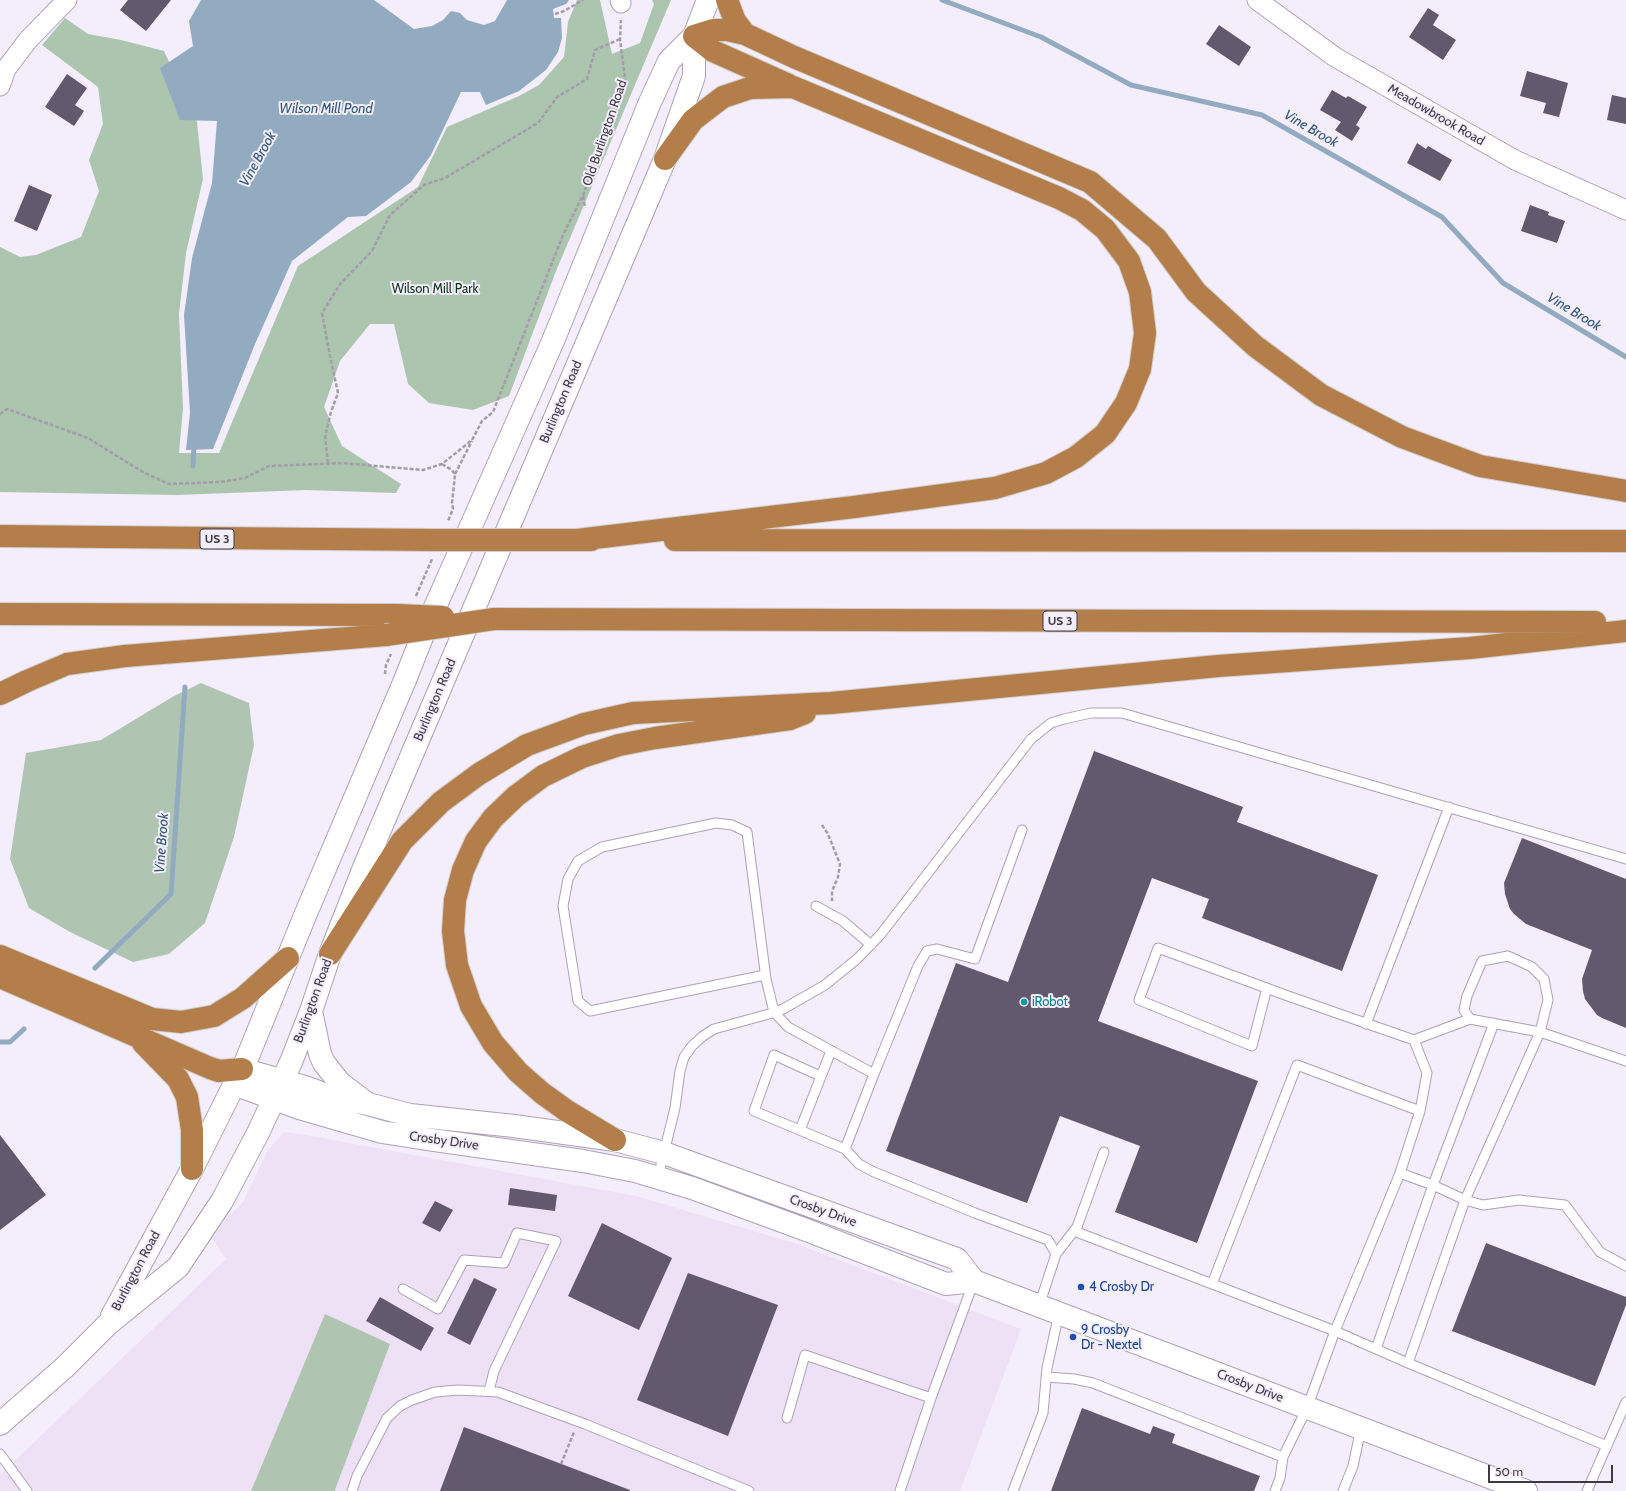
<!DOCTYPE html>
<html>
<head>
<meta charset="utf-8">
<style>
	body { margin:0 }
	#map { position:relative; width:1626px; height:1491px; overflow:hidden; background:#f4edfc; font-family:Cabin,sans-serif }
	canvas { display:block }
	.scale { position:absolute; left:1488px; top:1465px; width:125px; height:18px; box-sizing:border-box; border:2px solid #3e3a44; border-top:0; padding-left:5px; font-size:12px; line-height:14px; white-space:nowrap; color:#3e3a44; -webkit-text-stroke:3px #f4edfc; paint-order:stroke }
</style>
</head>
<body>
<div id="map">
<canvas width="1626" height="1491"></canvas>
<div class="scale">50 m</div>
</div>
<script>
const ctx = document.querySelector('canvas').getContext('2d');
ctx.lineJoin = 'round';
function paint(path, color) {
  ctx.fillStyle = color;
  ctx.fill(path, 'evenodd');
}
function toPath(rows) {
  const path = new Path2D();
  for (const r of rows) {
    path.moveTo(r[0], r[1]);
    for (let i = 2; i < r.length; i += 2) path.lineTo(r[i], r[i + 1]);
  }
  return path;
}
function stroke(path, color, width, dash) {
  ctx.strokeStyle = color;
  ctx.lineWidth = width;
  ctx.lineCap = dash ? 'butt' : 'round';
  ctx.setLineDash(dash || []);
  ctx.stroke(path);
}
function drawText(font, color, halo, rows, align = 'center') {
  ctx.font = font + ' Cabin,sans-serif';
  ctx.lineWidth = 4;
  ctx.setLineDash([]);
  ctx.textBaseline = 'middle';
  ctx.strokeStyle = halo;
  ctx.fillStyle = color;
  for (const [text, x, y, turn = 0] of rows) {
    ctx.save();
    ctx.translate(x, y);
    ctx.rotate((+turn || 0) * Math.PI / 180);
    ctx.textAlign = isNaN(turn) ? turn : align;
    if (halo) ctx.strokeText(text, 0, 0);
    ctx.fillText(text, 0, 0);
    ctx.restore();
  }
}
paint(toPath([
	[284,1132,306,1135,636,1196,794,1243,1021,1329,960,1491,0,1491,0,1475,226,1259,210,1236,243,1202,268,1150]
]), '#efe1f5');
paint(toPath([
	[201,683,249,703,254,745,234,837,205,923,169,954,133,962,70,932,29,908,10,859,26,753,101,740,174,696],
	[325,1314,390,1344,336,1487,335,1491,251,1491]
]), '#afc5b2');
paint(toPath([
	[577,0,600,0,612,54,640,43,654,4,652,0,671,0,556,271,509,396,473,410,429,403,408,384,394,324,370,324,340,361,324,407,342,446,401,484,396,493,306,490,177,495,0,492,0,247,20,257,36,255,81,237,99,191,89,160,103,124,98,87,42,45,65,18,88,34,121,40,164,51,197,122,203,179,186,253,179,314,183,408,179,453,219,453,298,266,418,187,447,127,519,96,539,85,564,57,568,22]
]), '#acc5af');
paint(toPath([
	[201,0,374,0,414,29,432,26,443,20,451,11,460,13,467,20,484,25,495,21,507,0,569,0,566,4,553,9,554,18,561,18,562,38,558,52,546,70,519,91,486,105,480,92,461,92,431,155,411,182,366,216,348,217,292,261,255,344,213,449,186,450,190,413,184,315,192,258,212,183,217,121,180,120,160,68,193,46,189,21]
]), '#92abc0');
stroke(toPath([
	[942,0,1041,37,1131,85,1262,115,1442,217,1503,283,1626,357],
	[193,466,194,445],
	[95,968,171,894,185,687],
	[0,1042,10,1042,24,1029]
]), '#92abc0', 5);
paint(toPath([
	[128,0,171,0,146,31,120,10],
	[1428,8,1439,15,1433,25,1456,40,1443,60,1409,37],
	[1219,25,1251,47,1239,66,1206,44],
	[1527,71,1568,83,1559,117,1543,113,1546,103,1520,96],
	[67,74,87,88,75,105,84,111,74,126,45,107],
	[1332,90,1346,98,1348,96,1367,107,1356,125,1360,128,1352,141,1335,130,1341,122,1320,110],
	[1612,95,1626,98,1626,124,1607,120],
	[1417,143,1426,149,1428,146,1452,160,1440,181,1407,163],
	[29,185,52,195,37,231,14,221],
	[1530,205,1549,212,1548,215,1565,221,1557,243,1521,231],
	[1094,751,1243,807,1237,822,1378,875,1342,971,1202,918,1209,899,1152,878,1098,1021,1258,1081,1197,1243,1115,1212,1140,1146,1060,1116,1027,1203,886,1151,956,963,1008,982],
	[1522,838,1626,879,1626,1028,1602,1018,1597,1015,1585,999,1583,991,1582,979,1592,950,1526,924,1514,914,1510,909,1505,894,1504,883],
	[0,1135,46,1195,0,1230],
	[510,1188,557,1195,555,1211,508,1205],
	[435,1201,453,1210,440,1232,422,1223],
	[602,1223,672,1258,639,1330,568,1296],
	[1486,1243,1626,1297,1626,1305,1595,1386,1452,1331],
	[688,1273,778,1305,728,1436,637,1400],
	[474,1278,497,1289,470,1345,447,1333],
	[380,1297,434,1328,421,1351,366,1321],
	[1082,1408,1150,1434,1153,1426,1175,1434,1172,1443,1260,1476,1254,1491,1051,1491],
	[464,1427,630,1490,630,1491,440,1491]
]), '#62596e');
const lane = toPath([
	[816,906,843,921,871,945],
	[765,975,590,1011,578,1001,563,906,568,879,578,861,602,847,716,823,732,825,747,832,766,979,774,1012,788,1027,874,1074,845,1149,754,1111,774,1055,820,1076],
	[1267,988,1252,1046,1139,1000,1158,948,1288,996,1414,1040,1470,1019,1540,1032,1626,1061],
	[1366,1024,1449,807],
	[874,1074,918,966,927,951,937,949,975,959,1022,830],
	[800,1130,831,1051],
	[845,1149,859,1164,874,1172,975,1213,1048,1240,1056,1254,1039,1306],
	[1400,1173,1433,1185,1465,1200,1483,1205,1519,1200,1565,1205,1600,1252,1626,1266],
	[658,1177,675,1108,680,1071,684,1057,692,1046,703,1036,714,1029,769,1014,783,1009,825,985,857,959,881,934,1031,739,1051,723,1064,719,1091,713,1122,713,1626,859],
	[1074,1231,1335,1331,1408,1363,1607,1446],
	[1056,1254,1077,1227,1104,1152],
	[1212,1284,1297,1065,1420,1111],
	[403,1289,438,1309,464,1260,504,1263,517,1233,556,1241,494,1371,489,1391],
	[1376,1349,1433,1185,1494,1023],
	[1408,1363,1465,1200,1540,1032,1548,1000,1544,979,1532,967,1508,956,1482,961,1467,996,1464,1010,1470,1019],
	[1046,1377,1074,1379,1093,1383,1283,1457],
	[787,1418,805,1355,931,1398],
	[0,1454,27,1491],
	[352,1491,357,1476,387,1418,400,1406,412,1400,435,1392,458,1390,498,1392,585,1424,749,1491],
	[900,1491,931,1398,974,1281],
	[1013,1491,1043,1413,1047,1368,1059,1313],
	[1275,1491,1280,1478,1283,1457,1307,1408,1335,1331,1400,1173,1420,1111,1427,1073,1414,1040],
	[1343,1491,1353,1466,1361,1428],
	[1587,1491,1626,1402]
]);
const street = toPath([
	[620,0,621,3],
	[1257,0,1335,57,1515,160,1626,210],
	[0,86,6,69,28,40,67,0]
]);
const secondary = toPath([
	[311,1011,320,1054,324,1063,340,1083,365,1102],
	[242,1069,305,1087,335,1098,368,1104,410,1115,514,1126,615,1140,664,1153,957,1259,974,1281],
	[234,1084,299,1108,382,1132,433,1140,583,1161,635,1171,692,1188,809,1231,946,1284,974,1281,1526,1491],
	[112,1316,192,1169,246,1061,304,918,405,680,424,632,553,341,650,102,669,61,694,36],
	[0,1424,65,1367,107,1325,178,1267,222,1201,258,1133,291,1062,311,1011,330,954,365,865,665,159,694,76,694,36,708,0]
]);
const highway = toPath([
	[727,0,735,21,745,34],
	[694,36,713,30,727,30,745,34,794,57,1090,182,1157,239,1196,292,1255,346,1321,395,1402,437,1480,466,1626,491],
	[694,36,713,51,789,85],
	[0,536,433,540],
	[531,540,591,540],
	[577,540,854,507,995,488,1046,473,1076,457,1105,434,1126,403,1140,369,1145,333,1140,292,1129,261,1105,229,1082,210,1059,198,793,87,750,88,723,97,693,120,665,159],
	[675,540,1626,541],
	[0,614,397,615],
	[494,619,1595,622],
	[0,694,27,681,67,664,125,656,386,635],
	[330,954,402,841,441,802,479,774,527,745,584,724,633,713,831,703,1218,666,1470,648,1626,631],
	[0,956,152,1019,181,1022,214,1016,243,998,288,958],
	[0,977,210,1068,219,1071,242,1069],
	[143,1043,178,1079,187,1097,192,1130,192,1169],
	[615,1140,567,1111,542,1093,518,1072,493,1043,471,1006,457,965,453,931,455,900,463,870,476,841,493,818,516,796,543,776,582,757,619,745,655,738,790,719,805,713]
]);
stroke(lane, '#aca1b8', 11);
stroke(street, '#aca1b8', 21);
stroke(secondary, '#aca1b8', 24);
stroke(highway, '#d1d0d2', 24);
stroke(toPath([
	[555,14,564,11,583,0],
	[583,196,585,208],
	[0,414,7,409,88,438,141,471,169,484,221,482,245,478,269,466,341,463,423,470,442,464,472,440,482,421,493,412,563,235,583,195,625,79,620,39,621,20],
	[328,463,325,436,331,412,338,393,330,356,322,313,340,284,372,251,390,215,424,185,445,178,538,123,557,97,587,79,595,50,620,39],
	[442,464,452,470,455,475,452,503,453,509,448,521],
	[455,474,472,441],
	[416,596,432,559],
	[385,674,386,665,391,654],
	[822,825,828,834,840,864,838,877,832,891,832,901],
	[561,1464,574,1432]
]), '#a39daa', 2.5, [4, 2]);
stroke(lane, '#fff', 9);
stroke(street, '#fff', 19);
stroke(secondary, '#fff', 22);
stroke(highway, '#b47e4a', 22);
const highwayBridge = toPath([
	[433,540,531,540],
	[397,615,443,617],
	[386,635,494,619]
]);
stroke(highwayBridge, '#d1d0d2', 24, []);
stroke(highwayBridge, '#b47e4a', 22);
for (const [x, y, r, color] of [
	[1024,1002,4,"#0f9aa8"],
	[1081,1287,4,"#1a4fb4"],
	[1073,1337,4,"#1a4fb4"]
]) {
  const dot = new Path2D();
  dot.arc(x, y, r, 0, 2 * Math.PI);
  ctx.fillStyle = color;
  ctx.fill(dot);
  stroke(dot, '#f4edfc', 1.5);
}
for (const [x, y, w] of [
	[217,539,34],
	[1060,621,34]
]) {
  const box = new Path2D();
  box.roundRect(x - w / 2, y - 10, w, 20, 3);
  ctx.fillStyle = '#f4edfc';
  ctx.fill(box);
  stroke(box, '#3e3a44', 1);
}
drawText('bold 12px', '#3e3a44', null, [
	["US 3",217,539],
	["US 3",1060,621]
]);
drawText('13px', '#3e3a44', '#f4edfc', [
	["Meadowbrook Road",1436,115,30],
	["Old Burlington Road",605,133,-71],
	["Burlington Road",561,402,-67],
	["Burlington Road",435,700,-67],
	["Burlington Road",313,1001,-70],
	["Crosby Drive",444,1141,8],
	["Crosby Drive",823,1211,20],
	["Burlington Road",136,1271,-62],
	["Crosby Drive",1250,1386,21]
]);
drawText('13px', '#0c3517', '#f4edfc', [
	["Wilson Mill Park",435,289]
]);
drawText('13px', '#0d838f', '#f4edfc', [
	["iRobot",1032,1002]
], 'left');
drawText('13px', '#164399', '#f4edfc', [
	["4 Crosby Dr",1089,1287],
	["9 Crosby",1081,1330],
	["Dr - Nextel",1081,1345]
], 'left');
drawText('italic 14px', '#305979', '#f4edfc', [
	["Wilson Mill Pond",326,109],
	["Vine Brook",1311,129,30],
	["Vine Brook",258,159,-61],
	["Vine Brook",1574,312,31],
	["Vine Brook",162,843,-86]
]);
</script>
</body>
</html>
